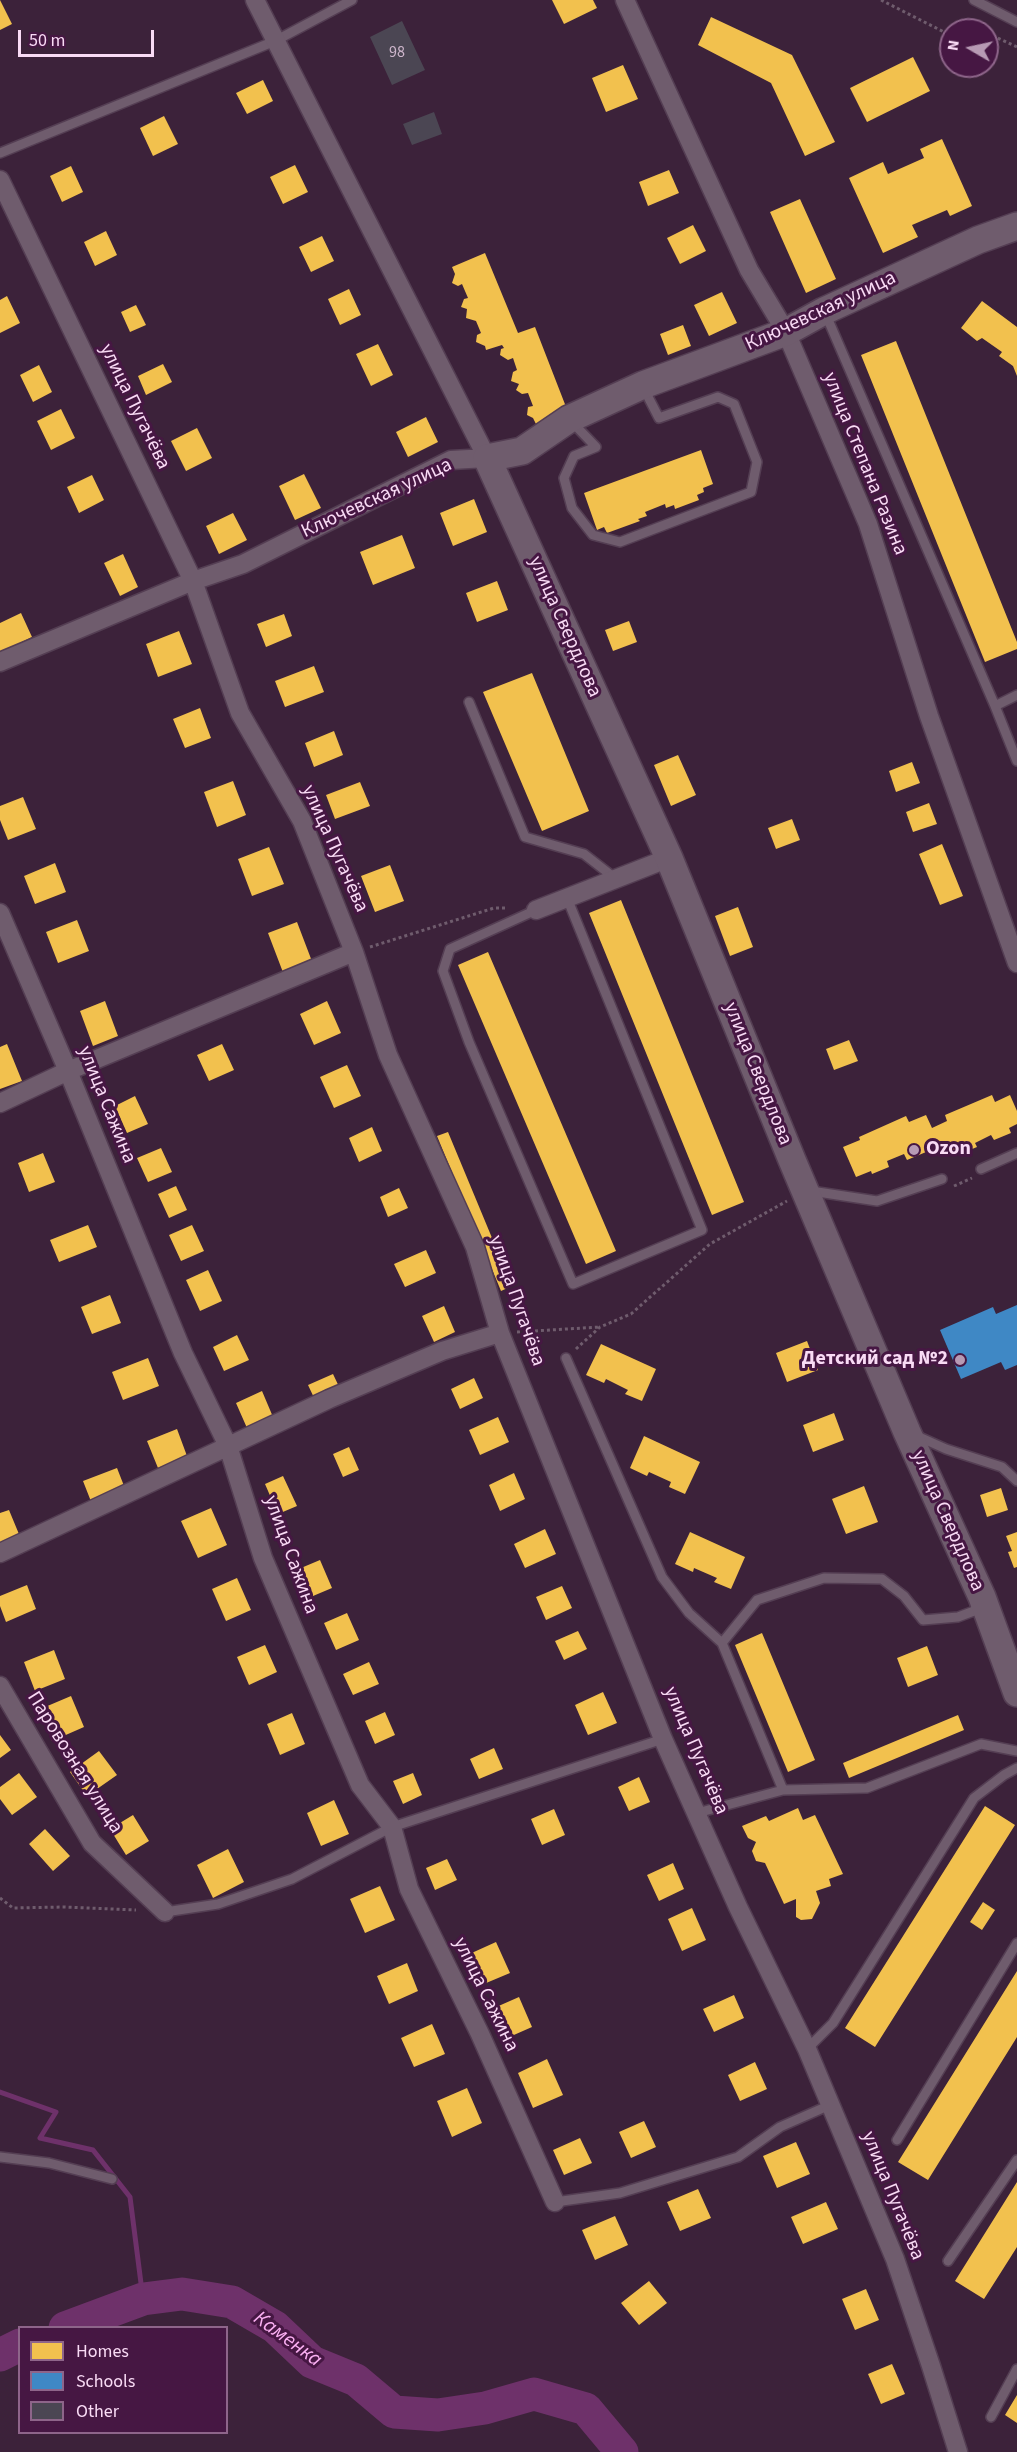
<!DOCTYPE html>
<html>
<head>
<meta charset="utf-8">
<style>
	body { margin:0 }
	#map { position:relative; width:1017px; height:2452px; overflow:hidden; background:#3c223a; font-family:"Source Sans 3",sans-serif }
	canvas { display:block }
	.legend { position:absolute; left:18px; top:2326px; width:210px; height:108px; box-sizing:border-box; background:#461743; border:2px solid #8e658a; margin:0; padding:8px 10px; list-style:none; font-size:18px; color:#f9dbf5 }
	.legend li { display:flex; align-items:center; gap:12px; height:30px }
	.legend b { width:30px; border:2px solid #8e658a }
	.north { position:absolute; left:939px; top:18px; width:60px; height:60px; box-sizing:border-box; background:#461743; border:2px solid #8e658a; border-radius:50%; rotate:279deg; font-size:16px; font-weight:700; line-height:24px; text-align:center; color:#f9dbf5 }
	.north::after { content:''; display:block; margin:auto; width:21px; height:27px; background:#b79ab4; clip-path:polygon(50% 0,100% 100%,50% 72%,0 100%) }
	.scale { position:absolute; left:18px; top:30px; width:136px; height:27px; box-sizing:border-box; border:3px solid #f9dbf5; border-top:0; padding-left:8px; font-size:18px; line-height:21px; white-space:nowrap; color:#f9dbf5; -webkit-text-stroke:4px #461743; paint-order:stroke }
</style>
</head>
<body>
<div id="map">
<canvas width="1017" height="2452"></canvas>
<ul class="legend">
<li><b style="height:16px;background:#f2c14e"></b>Homes</li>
<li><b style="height:16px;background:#3f88c5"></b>Schools</li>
<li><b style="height:16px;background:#4b4653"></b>Other</li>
</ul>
<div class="north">N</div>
<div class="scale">50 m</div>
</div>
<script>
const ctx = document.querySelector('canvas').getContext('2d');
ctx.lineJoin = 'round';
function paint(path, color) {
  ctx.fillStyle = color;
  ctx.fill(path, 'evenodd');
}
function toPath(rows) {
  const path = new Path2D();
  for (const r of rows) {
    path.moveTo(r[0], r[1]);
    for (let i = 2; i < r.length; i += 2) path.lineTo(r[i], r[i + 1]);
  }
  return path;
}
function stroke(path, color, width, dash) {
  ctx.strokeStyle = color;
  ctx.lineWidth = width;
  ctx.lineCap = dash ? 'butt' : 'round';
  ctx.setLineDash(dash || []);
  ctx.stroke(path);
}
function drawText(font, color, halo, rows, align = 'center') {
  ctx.font = font + ' "Source Sans 3",sans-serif';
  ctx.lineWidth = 6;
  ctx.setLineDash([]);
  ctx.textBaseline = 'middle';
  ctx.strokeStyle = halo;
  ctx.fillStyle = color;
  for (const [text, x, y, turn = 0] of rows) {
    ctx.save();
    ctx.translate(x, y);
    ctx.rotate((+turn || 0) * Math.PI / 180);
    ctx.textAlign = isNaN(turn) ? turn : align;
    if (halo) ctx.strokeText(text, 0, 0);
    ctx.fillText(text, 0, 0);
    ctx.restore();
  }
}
paint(toPath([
	[0,0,12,24,0,30],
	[552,0,593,0,597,8,564,24],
	[711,17,792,55,835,142,805,156,771,83,698,45],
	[913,57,930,91,867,122,850,88],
	[623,65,638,99,606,112,592,78],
	[263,80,273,101,247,114,236,93],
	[164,116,178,144,153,156,140,128],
	[942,139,972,206,950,216,947,210,912,225,918,237,883,253,849,178,883,162,888,174,924,158,920,149],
	[295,165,308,192,283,204,270,177],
	[71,166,83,192,62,202,50,176],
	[669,170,679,193,648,206,639,182],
	[800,199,836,279,806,293,770,212],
	[693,225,706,251,680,264,667,238],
	[106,231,117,255,95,266,84,242],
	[322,236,334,261,311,272,299,247],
	[485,253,518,333,535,327,568,412,536,424,533,418,527,415,528,407,533,406,528,393,522,394,516,390,519,384,511,381,513,372,517,370,513,358,508,360,500,355,501,349,504,348,502,345,486,350,485,346,476,342,477,335,481,333,476,321,466,318,467,309,461,307,464,299,468,298,462,284,458,286,452,283,455,274,452,267],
	[349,289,361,315,340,325,328,299],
	[722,292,737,323,709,336,694,305],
	[7,296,20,323,0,333,0,300],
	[982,301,1017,327,1017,376,1013,366,999,356,1002,352,982,338,977,341,961,328],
	[136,305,146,325,130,332,121,312],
	[683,325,691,346,668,355,660,334],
	[896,341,1017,642,1017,649,985,662,861,355],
	[378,344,393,375,371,386,356,354],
	[163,364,172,382,146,395,138,376],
	[39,365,52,392,33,402,20,375],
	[61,409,75,438,51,450,37,421],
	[426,417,438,442,408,457,396,432],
	[197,428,212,458,186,471,171,441],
	[701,450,713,484,703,488,704,492,697,495,699,500,675,509,674,505,666,508,665,504,645,512,647,516,638,519,640,521,607,533,604,527,597,530,584,493],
	[304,474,321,508,295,520,279,486],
	[92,475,104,500,79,513,67,487],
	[474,499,487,532,453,546,440,513],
	[233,513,247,540,219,554,206,526],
	[402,535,415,568,373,585,360,552],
	[123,554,138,587,120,596,104,563],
	[497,581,508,610,477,622,466,593],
	[21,613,32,637,0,653,0,623],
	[284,614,292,636,266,647,257,624],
	[629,621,637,642,613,651,605,630],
	[179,631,192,664,158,677,146,644],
	[314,666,324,692,285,707,275,681],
	[532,673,589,811,542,831,483,692],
	[200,708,211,738,185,748,173,719],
	[334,731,343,755,314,767,305,743],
	[678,755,696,795,671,806,654,765],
	[912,762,920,783,896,792,889,771],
	[233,781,246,815,217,827,204,792],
	[360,782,370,806,335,819,326,795],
	[23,797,36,829,8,840,0,820,0,806],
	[929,803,937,824,913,832,906,812],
	[792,819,800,840,776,849,768,828],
	[942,844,963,896,940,905,919,854],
	[269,847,284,884,252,896,238,859],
	[55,863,66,892,35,904,24,876],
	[390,865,404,901,375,912,361,876],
	[621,900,744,1202,712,1215,589,913],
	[738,907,753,947,730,956,715,916],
	[77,920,89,951,58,963,46,932],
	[297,922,313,964,284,975,268,933],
	[488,952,616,1251,586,1264,458,965],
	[105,1001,118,1036,93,1046,80,1011],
	[327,1001,341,1033,314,1045,300,1014],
	[849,1040,858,1061,834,1070,826,1049],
	[7,1044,22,1081,0,1089,0,1047],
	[222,1044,234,1070,209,1081,197,1055],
	[347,1065,361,1096,334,1108,320,1077],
	[992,1095,995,1102,1010,1095,1017,1111,1017,1124,1009,1128,1011,1133,994,1140,991,1135,975,1143,977,1147,960,1154,958,1150,942,1157,938,1147,907,1160,904,1154,887,1161,889,1167,872,1174,871,1171,856,1177,843,1147,860,1140,859,1137,906,1116,909,1122,926,1115,932,1128,947,1121,945,1115],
	[135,1096,148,1124,127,1133,115,1106],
	[372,1127,382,1151,359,1162,349,1138],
	[448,1132,512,1286,501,1291,437,1136],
	[161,1148,172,1172,148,1182,137,1158],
	[43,1153,55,1182,29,1192,18,1163],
	[176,1186,187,1210,169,1218,158,1194],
	[399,1188,408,1208,388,1217,380,1197],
	[88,1225,97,1247,59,1262,50,1240],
	[192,1225,204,1251,181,1261,169,1235],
	[426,1250,436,1273,405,1287,394,1264],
	[208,1270,222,1301,200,1311,186,1280],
	[110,1295,121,1323,92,1334,81,1307],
	[444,1306,455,1332,434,1342,422,1316],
	[237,1335,249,1360,224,1371,213,1347],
	[807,1341,818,1370,787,1382,776,1353],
	[601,1344,656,1369,642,1401,625,1394,628,1390,606,1379,604,1383,586,1375],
	[148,1358,159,1386,123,1400,112,1372],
	[333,1374,342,1393,317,1404,308,1385],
	[474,1378,483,1398,460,1409,451,1389],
	[262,1391,273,1417,247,1428,236,1403],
	[834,1413,844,1440,813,1452,803,1425],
	[498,1417,509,1442,480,1455,469,1430],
	[177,1429,187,1456,158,1468,147,1441],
	[644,1436,700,1462,685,1494,669,1487,671,1482,649,1472,647,1476,630,1468],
	[349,1447,359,1470,343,1477,333,1454],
	[117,1468,126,1491,92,1504,83,1481],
	[514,1473,525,1499,500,1511,489,1485],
	[283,1476,297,1506,278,1514,265,1484],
	[864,1486,878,1522,846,1534,832,1499],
	[1001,1488,1008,1510,987,1517,980,1495],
	[211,1508,227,1545,198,1558,181,1521],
	[9,1510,21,1539,0,1548,0,1513],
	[545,1529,556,1554,525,1568,514,1544],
	[690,1532,745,1557,731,1589,714,1582,717,1578,694,1568,693,1572,675,1564],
	[1017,1532,1017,1567,1014,1568,1008,1552,1012,1551,1006,1536],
	[320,1560,332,1588,313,1596,301,1568],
	[237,1578,251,1610,226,1621,212,1589],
	[27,1585,36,1609,6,1622,0,1606,0,1596],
	[562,1586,572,1608,546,1620,536,1597],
	[347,1613,359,1640,336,1650,324,1623],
	[578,1631,587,1649,564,1660,555,1641],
	[762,1633,815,1760,788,1772,735,1645],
	[265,1645,277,1672,249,1685,237,1657],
	[927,1646,938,1675,908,1687,897,1658],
	[54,1650,65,1679,35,1691,24,1662],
	[369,1662,379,1684,353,1695,343,1674],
	[603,1692,617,1723,588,1735,575,1705],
	[71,1696,84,1727,52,1741,38,1710],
	[385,1712,395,1735,375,1744,365,1721],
	[292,1713,305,1744,280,1755,267,1724],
	[958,1715,964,1730,849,1778,843,1763],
	[0,1735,11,1750,0,1758],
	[494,1748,503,1769,479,1779,470,1759],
	[99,1751,117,1775,87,1796,70,1772],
	[19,1773,37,1797,12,1815,0,1799,0,1787],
	[413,1773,422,1795,403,1804,393,1781],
	[639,1777,650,1802,629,1811,618,1787],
	[334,1800,349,1834,321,1846,307,1813],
	[985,1806,1015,1825,875,2047,845,2028],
	[798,1808,803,1820,815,1815,843,1874,829,1879,831,1886,816,1891,820,1903,812,1919,801,1920,796,1917,796,1899,784,1904,765,1863,756,1861,752,1851,756,1842,748,1838,742,1826,766,1816,769,1821],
	[554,1809,565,1835,542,1845,531,1819],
	[133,1815,149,1841,126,1855,110,1829],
	[45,1829,70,1856,53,1871,29,1844],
	[228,1849,244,1882,213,1898,197,1865],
	[447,1859,457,1880,435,1890,426,1868],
	[673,1863,684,1889,659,1901,647,1875],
	[380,1886,395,1920,365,1933,350,1899],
	[983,1902,995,1910,982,1930,970,1922],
	[692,1908,706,1940,682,1951,668,1919],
	[496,1942,510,1973,479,1986,465,1956],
	[407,1963,418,1991,389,2004,377,1976],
	[1017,1971,1017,2037,928,2180,898,2162],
	[734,1995,744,2018,714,2032,703,2009],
	[519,1997,532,2027,507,2038,494,2008],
	[432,2024,445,2054,414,2067,401,2038],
	[547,2059,563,2095,533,2108,518,2073],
	[755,2062,767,2089,740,2101,728,2075],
	[467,2088,482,2123,452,2137,437,2101],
	[644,2121,656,2147,631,2158,619,2132],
	[580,2138,592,2163,564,2175,553,2150],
	[796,2142,810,2174,777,2188,763,2156],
	[1017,2182,1017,2247,984,2299,955,2281],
	[698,2189,711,2218,680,2231,667,2202],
	[826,2202,838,2229,803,2244,791,2217],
	[615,2216,628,2245,595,2260,582,2230],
	[649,2281,667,2303,639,2325,621,2303],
	[866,2289,879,2320,855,2330,842,2299],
	[892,2364,905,2394,881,2404,868,2374],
	[1017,2395,1017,2423,1005,2415]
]), '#f2c14e');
paint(toPath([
	[1017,1305,1017,1365,1005,1370,1001,1362,961,1379,940,1330,993,1307,996,1314]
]), '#3f88c5');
stroke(toPath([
	[0,2092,56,2112,40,2138,93,2150,130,2197,143,2299]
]), '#6e316a', 5);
stroke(toPath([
	[65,2328,143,2299,182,2294,232,2302,275,2327,312,2362,356,2380,394,2412,438,2415,485,2408,534,2394,586,2409,622,2452],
	[0,2355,20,2345]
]), '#6e316a', 33);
paint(toPath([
	[402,21,425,70,392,85,370,37],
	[434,112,442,134,412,145,403,124]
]), '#4b4653');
const lane = toPath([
	[974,0,1017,22],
	[0,153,275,41,352,0],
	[826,315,995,706],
	[571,421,596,447,574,456,564,478,572,508,593,535,620,542,751,492,757,462,734,404,718,397,659,418,644,389],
	[1017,695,995,706,1017,761],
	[469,702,525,837,584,854,616,879],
	[536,910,450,949,443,971,469,1042,573,1284,702,1230,567,898],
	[981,1169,1017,1153],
	[811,1191,877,1201,942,1179],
	[566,1358,662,1577,689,1613,722,1643],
	[917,1436,946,1449,1002,1467,1017,1481],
	[783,1790,722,1643,757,1600,824,1578,882,1579,904,1596,923,1620,958,1617,974,1611,979,1602],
	[697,1813,783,1790,867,1788,981,1744,1017,1751],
	[165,1912,218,1904,292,1879,392,1827,663,1739],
	[807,2049,833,2023,974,1798,1004,1775,1017,1768],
	[897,2140,1017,1943],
	[0,2157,49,2163,112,2179],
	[555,2202,620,2193,738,2157,780,2127,830,2105],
	[948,2261,1017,2160],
	[991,2417,1017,2369]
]);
const street = toPath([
	[625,0,749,270,786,332,868,524,929,716,1017,963],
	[0,180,193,581,240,713,302,821,354,952,388,1055,475,1247,500,1333,663,1739,738,1907,807,2049,895,2259,931,2366,958,2452],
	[0,662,193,581,243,564,451,460,487,458,255,0],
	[536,910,669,858],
	[0,913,68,1071,183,1353,228,1446,263,1558,360,1785,392,1827,409,1889,480,2034,555,2202],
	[0,1103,68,1071,354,952],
	[0,1553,329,1399,442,1351,500,1333],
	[0,1686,92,1843,165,1912]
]);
const secondary = toPath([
	[1017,226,978,240,824,311,786,332,643,385,569,419,522,451,487,458,669,858,792,1160,907,1432,982,1597,1017,1693]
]);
stroke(lane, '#543e53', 12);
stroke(street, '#543e53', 21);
stroke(secondary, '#543e53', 30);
stroke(toPath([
	[881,0,944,32,951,30],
	[951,30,971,26,980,30],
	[987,33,1017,47],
	[370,947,494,908,505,908],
	[954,1186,972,1178],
	[517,1332,600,1327],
	[576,1349,600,1327,631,1314,710,1244,787,1201],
	[0,1898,13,1908,63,1907,136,1910]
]), '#6f5c6d', 3, [3, 3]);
stroke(lane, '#6f5c6d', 9);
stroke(street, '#6f5c6d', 18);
stroke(secondary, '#6f5c6d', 27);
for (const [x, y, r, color] of [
	[914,1150,6,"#b79ab4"],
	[960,1360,6,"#b79ab4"]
]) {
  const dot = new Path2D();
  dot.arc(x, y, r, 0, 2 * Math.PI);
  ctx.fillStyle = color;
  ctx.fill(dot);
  stroke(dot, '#461743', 2);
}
drawText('16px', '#ceb6cc', null, [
	["98",397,53]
]);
drawText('20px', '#f9dbf5', '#461743', [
	["Ключевская улица",821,312,-25],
	["улица Пугачёва",134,407,64],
	["улица Степана Разина",864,464,68],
	["Ключевская улица",377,499,-25],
	["улица Свердлова",564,627,66],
	["улица Пугачёва",334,849,66],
	["улица Свердлова",757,1074,68],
	["улица Сажина",106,1105,68],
	["улица Пугачёва",516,1301,71],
	["улица Свердлова",947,1521,66],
	["улица Сажина",290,1555,70],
	["улица Пугачёва",695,1751,67],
	["Паровозная улица",74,1763,58],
	["улица Сажина",485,1995,64],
	["улица Пугачёва",892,2196,68]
]);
drawText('bold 20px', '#f9dbf5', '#461743', [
	["Ozon",926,1150],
	["Детский сад №2",948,1360,"right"]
], 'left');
drawText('italic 21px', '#faaff2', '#461743', [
	["Каменка",287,2340,36]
]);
</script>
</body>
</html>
